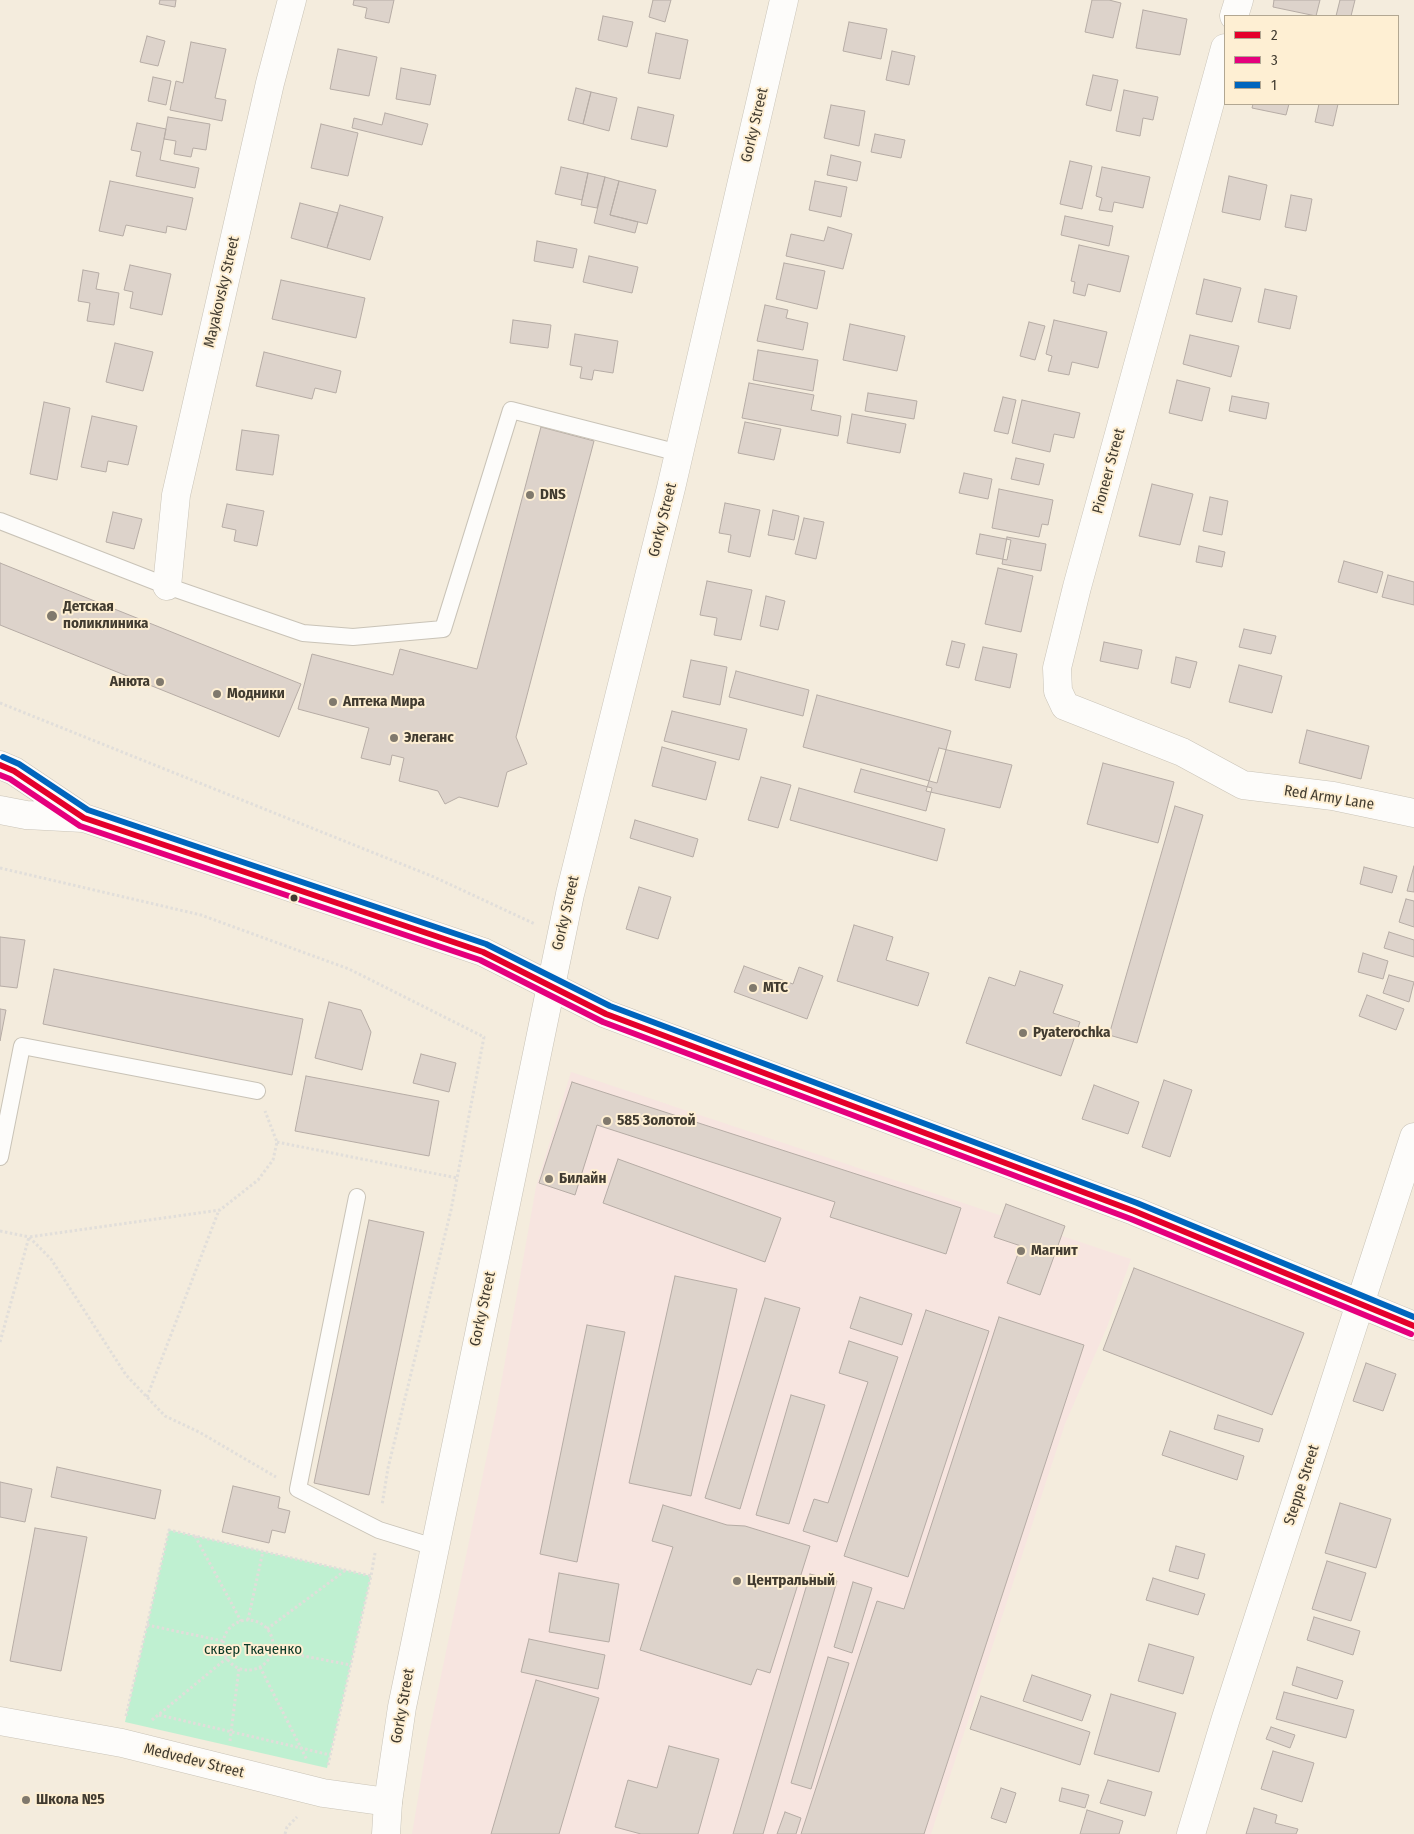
<!DOCTYPE html>
<html>
<head>
<meta charset="utf-8">
<style>
	body { margin:0 }
	#map { position:relative; width:1414px; height:1834px; overflow:hidden; background:#f4ecdd; font-family:"Fira Sans Condensed",sans-serif }
	canvas { display:block }
	.legend { position:absolute; left:1224px; top:15px; width:175px; height:90px; box-sizing:border-box; background:#feefd3; border:1px solid #b2a792; margin:0; padding:6px 9px; list-style:none; font-size:15px; color:#413b30 }
	.legend li { display:flex; align-items:center; gap:10px; height:25px }
	.legend b { width:25px; border:1px solid #b2a792 }
</style>
</head>
<body>
<div id="map">
<canvas width="1414" height="1834"></canvas>
<ul class="legend">
<li><b style="height:6px;background:#e4002b"></b>2</li>
<li><b style="height:6px;background:#e5007d"></b>3</li>
<li><b style="height:6px;background:#0065bd"></b>1</li>
</ul>
</div>
<script>
const ctx = document.querySelector('canvas').getContext('2d');
ctx.lineJoin = 'round';
function paint(path, color) {
  ctx.fillStyle = color;
  ctx.fill(path, 'evenodd');
}
function toPath(rows) {
  const path = new Path2D();
  for (const r of rows) {
    if (r.length === 3) {
      path.moveTo(r[0] + r[2], r[1]);
      path.arc(r[0], r[1], r[2], 0, 2 * Math.PI);
      continue;
    }
    path.moveTo(r[0], r[1]);
    for (let i = 2; i < r.length; i += 2) path.lineTo(r[i], r[i + 1]);
  }
  return path;
}
function stroke(path, color, width, dash) {
  ctx.strokeStyle = color;
  ctx.lineWidth = width;
  ctx.lineCap = dash ? 'butt' : 'round';
  ctx.setLineDash(dash || []);
  ctx.stroke(path);
}
function drawText(font, color, halo, rows, align = 'center') {
  ctx.font = font + ' "Fira Sans Condensed",sans-serif';
  ctx.lineWidth = 4;
  ctx.setLineDash([]);
  ctx.textBaseline = 'middle';
  ctx.strokeStyle = halo;
  ctx.fillStyle = color;
  for (const [text, x, y, turn = 0] of rows) {
    ctx.save();
    ctx.translate(x, y);
    ctx.rotate((+turn || 0) * Math.PI / 180);
    ctx.textAlign = isNaN(turn) ? turn : align;
    if (halo) ctx.strokeText(text, 0, 0);
    ctx.fillText(text, 0, 0);
    ctx.restore();
  }
}
paint(toPath([
	[571,1072,1131,1259,1107,1327,1065,1424,931,1834,412,1834,428,1738,496,1412,536,1187]
]), '#f7e5e0');
paint(toPath([
	[169,1530,371,1576,327,1768,125,1722]
]), '#bff0d1');
const building = toPath([
	[160,0,176,0,175,7,159,4,160,0],
	[354,0,394,0,389,23,365,18,367,8,353,5,354,0],
	[653,0,671,0,665,22,649,17,653,0],
	[1092,0,1109,0,1121,3,1113,38,1085,32,1092,0],
	[1274,0,1320,0,1316,16,1273,7,1274,0],
	[1340,0,1355,0,1351,16,1336,16,1340,0],
	[1143,10,1187,19,1180,55,1136,48,1143,10],
	[603,16,633,22,627,47,598,40,603,16],
	[849,22,887,29,881,59,843,51,849,22],
	[656,33,688,40,680,79,648,73,656,33],
	[147,36,165,41,158,66,140,62,147,36],
	[191,42,226,49,215,98,226,100,222,121,170,110,176,81,183,83,191,42],
	[338,49,377,57,369,96,330,89,338,49],
	[892,51,915,56,909,85,886,80,892,51],
	[401,68,436,75,430,105,396,99,401,68],
	[1093,75,1118,80,1111,111,1086,105,1093,75],
	[153,77,171,81,166,105,148,101,153,77],
	[576,88,591,92,583,124,568,120,576,88],
	[1124,90,1158,97,1153,120,1143,118,1140,136,1116,131,1124,90],
	[591,92,617,98,609,131,583,124,591,92],
	[1253,104,1289,104,1286,115,1252,108,1253,104],
	[1319,104,1338,104,1333,126,1315,122,1319,104],
	[831,105,865,111,859,146,824,138,831,105],
	[638,107,674,115,667,147,631,139,638,107],
	[385,113,428,124,422,145,352,128,354,118,382,125,385,113],
	[168,117,210,124,206,150,193,148,191,157,174,154,176,141,164,139,168,117],
	[137,123,166,129,160,160,199,168,195,188,136,176,141,152,131,150,137,123],
	[321,124,358,133,348,176,311,168,321,124],
	[875,134,905,140,901,158,871,152,875,134],
	[831,155,861,162,857,181,827,175,831,155],
	[1070,161,1092,166,1082,209,1060,204,1070,161],
	[561,167,588,173,582,200,555,194,561,167],
	[1102,167,1150,177,1143,208,1114,202,1112,212,1099,210,1102,198,1096,196,1102,167],
	[588,173,605,177,597,208,581,205,588,173],
	[1229,176,1267,185,1260,220,1222,212,1229,176],
	[605,177,619,181,610,215,638,222,635,233,594,223,605,177],
	[110,181,193,198,186,230,167,226,166,233,126,225,123,236,99,231,110,181],
	[619,181,656,190,647,224,610,215,619,181],
	[815,181,847,187,841,217,809,210,815,181],
	[1291,195,1312,199,1306,231,1285,227,1291,195],
	[300,203,338,213,327,248,291,238,300,203],
	[340,205,383,217,370,260,327,248,340,205],
	[1065,216,1113,226,1109,246,1061,235,1065,216],
	[828,227,852,234,843,269,786,256,791,234,824,241,828,227],
	[537,241,577,249,573,268,534,261,537,241],
	[1079,245,1129,256,1120,292,1088,284,1085,296,1073,293,1075,282,1071,281,1079,245],
	[589,256,638,267,632,293,583,282,589,256],
	[784,263,825,271,817,309,776,299,784,263],
	[130,265,171,274,162,315,130,308,133,292,124,290,130,265],
	[83,270,99,273,96,289,119,293,114,325,87,321,90,303,78,301,83,270],
	[1204,279,1241,288,1232,322,1196,314,1204,279],
	[281,280,365,298,356,338,272,319,281,280],
	[1265,289,1297,296,1290,329,1258,322,1265,289],
	[765,305,788,310,786,318,808,323,803,350,757,341,765,305],
	[513,320,551,325,548,348,510,343,513,320],
	[1054,320,1107,332,1098,368,1072,362,1069,375,1048,371,1052,356,1046,354,1054,320],
	[1029,322,1045,326,1035,360,1020,356,1029,322],
	[850,324,905,336,897,371,843,360,850,324],
	[575,334,618,341,613,373,594,370,592,380,580,378,582,367,570,365,575,334],
	[1190,335,1239,346,1231,377,1183,364,1190,335],
	[115,343,153,352,143,391,106,382,115,343],
	[758,350,818,360,813,391,753,380,758,350],
	[264,352,341,371,336,393,315,388,312,399,256,386,264,352],
	[1177,380,1210,388,1202,421,1169,413,1177,380],
	[749,383,814,395,811,410,841,416,838,436,742,418,749,383],
	[868,393,917,401,914,419,865,411,868,393],
	[1232,396,1269,403,1266,419,1229,411,1232,396],
	[1003,397,1016,400,1008,434,994,431,1003,397],
	[1022,400,1080,413,1074,438,1054,434,1050,452,1012,443,1022,400],
	[44,402,70,408,57,480,30,474,44,402],
	[852,414,906,424,900,453,847,443,852,414],
	[92,416,137,426,128,465,108,461,106,472,81,467,92,416],
	[745,422,781,429,774,460,738,453,745,422],
	[541,427,594,441,516,737,527,764,507,772,498,807,459,797,445,804,438,791,399,781,404,758,392,755,390,765,361,758,369,728,298,709,312,654,393,675,400,649,477,669,541,427],
	[242,430,279,435,273,475,236,470,242,430],
	[1016,458,1044,464,1039,485,1011,479,1016,458],
	[964,473,992,479,988,499,959,493,964,473],
	[1152,484,1193,494,1180,545,1139,536,1152,484],
	[999,489,1053,500,1048,525,1042,524,1039,537,992,528,999,489],
	[1210,497,1228,501,1222,535,1203,531,1210,497],
	[725,503,760,510,750,557,728,552,731,535,719,533,725,503],
	[227,504,264,511,257,546,234,541,236,530,222,527,227,504],
	[773,510,799,516,794,540,768,535,773,510],
	[113,512,142,519,134,549,106,542,113,512],
	[804,518,824,522,816,559,795,554,804,518],
	[980,534,1011,540,1007,560,976,554,980,534],
	[1007,537,1046,544,1041,571,1002,564,1007,537],
	[1199,546,1225,552,1222,567,1196,562,1199,546],
	[1344,561,1383,572,1377,593,1338,582,1344,561],
	[0,563,301,684,279,737,0,625,0,563],
	[998,568,1033,576,1021,632,985,624,998,568],
	[1388,575,1414,582,1414,605,1382,597,1388,575],
	[707,581,752,590,741,640,714,635,717,618,700,615,707,581],
	[766,596,785,601,778,630,760,626,766,596],
	[1244,629,1276,636,1271,654,1239,647,1244,629],
	[952,641,965,644,959,668,946,665,952,641],
	[1104,642,1142,650,1138,669,1100,661,1104,642],
	[983,647,1017,654,1010,688,975,680,983,647],
	[1176,657,1197,662,1190,688,1171,683,1176,657],
	[691,660,727,667,720,705,683,697,691,660],
	[1239,665,1282,676,1272,713,1229,702,1239,665],
	[736,671,809,690,803,716,729,697,736,671],
	[817,695,951,731,937,783,803,747,817,695],
	[672,711,747,729,739,760,664,741,672,711],
	[1307,730,1369,746,1361,779,1299,763,1307,730],
	[662,747,716,762,706,800,652,786,662,747],
	[939,748,1012,765,1000,808,926,791,939,748],
	[1103,763,1174,782,1158,843,1087,824,1103,763],
	[861,769,932,788,926,811,854,792,861,769],
	[761,777,791,785,778,828,748,820,761,777],
	[799,788,945,829,937,861,790,820,799,788],
	[1175,806,1203,815,1137,1043,1109,1035,1175,806],
	[635,820,698,839,693,857,630,838,635,820],
	[1414,866,1414,892,1407,891,1414,866],
	[1364,867,1397,876,1392,893,1360,884,1364,867],
	[639,887,671,897,658,939,626,929,639,887],
	[1406,899,1414,901,1414,927,1399,922,1406,899],
	[854,925,893,937,886,960,929,973,918,1006,837,981,854,925],
	[1389,932,1414,940,1414,957,1384,948,1389,932],
	[0,937,25,940,17,988,0,986,0,937],
	[1363,953,1388,961,1383,979,1358,972,1363,953],
	[744,966,793,984,799,967,823,976,807,1019,734,992,744,966],
	[54,969,303,1019,292,1075,43,1024,54,969],
	[1020,971,1063,985,1053,1013,1080,1022,1061,1076,966,1043,989,977,1015,986,1020,971],
	[1389,975,1414,982,1409,1002,1383,993,1389,975],
	[1367,995,1404,1009,1396,1030,1359,1016,1367,995],
	[329,1002,361,1010,371,1032,362,1070,315,1058,329,1002],
	[0,1009,6,1010,0,1041,0,1009],
	[421,1054,456,1063,449,1092,413,1083,421,1054],
	[306,1076,439,1101,429,1156,295,1131,306,1076],
	[1164,1080,1192,1090,1170,1157,1142,1147,1164,1080],
	[572,1082,961,1208,946,1254,830,1217,835,1202,597,1125,575,1195,539,1183,572,1082],
	[1094,1085,1139,1102,1128,1134,1082,1119,1094,1085],
	[618,1159,781,1218,765,1262,603,1203,618,1159],
	[1006,1204,1065,1226,1040,1295,1007,1283,1021,1246,994,1237,1006,1204],
	[369,1220,424,1232,369,1495,314,1483,369,1220],
	[1134,1268,1304,1333,1272,1415,1103,1350,1134,1268],
	[675,1276,737,1289,691,1496,629,1483,675,1276],
	[860,1297,912,1314,902,1345,850,1328,860,1297],
	[765,1298,800,1308,740,1509,705,1498,765,1298],
	[926,1310,989,1331,908,1577,844,1556,926,1310],
	[999,1317,1084,1345,924,1834,801,1834,877,1601,904,1609,999,1317],
	[587,1325,625,1332,577,1562,540,1554,587,1325],
	[849,1341,898,1357,837,1542,803,1531,814,1499,828,1503,868,1382,839,1373,849,1341],
	[1366,1363,1396,1374,1383,1411,1353,1401,1366,1363],
	[791,1395,825,1405,789,1524,756,1515,791,1395],
	[1218,1415,1263,1429,1259,1442,1214,1429,1218,1415],
	[1170,1431,1244,1456,1237,1480,1162,1455,1170,1431],
	[57,1467,161,1490,155,1519,51,1497,57,1467],
	[0,1482,32,1489,25,1522,0,1517,0,1482],
	[233,1486,280,1497,278,1508,290,1511,285,1533,272,1530,269,1543,222,1532,233,1486],
	[1340,1503,1391,1519,1376,1568,1325,1553,1340,1503],
	[663,1505,727,1525,745,1526,810,1546,770,1673,757,1669,751,1685,640,1650,673,1547,652,1541,663,1505],
	[35,1528,87,1537,61,1671,10,1661,35,1528],
	[1176,1546,1205,1554,1198,1579,1169,1571,1176,1546],
	[1327,1561,1366,1573,1351,1621,1312,1609,1327,1561],
	[559,1573,619,1584,609,1642,549,1632,559,1573],
	[810,1574,837,1581,763,1834,733,1834,810,1574],
	[1153,1578,1205,1594,1198,1615,1146,1600,1153,1578],
	[853,1582,872,1588,852,1653,834,1647,853,1582],
	[1314,1617,1360,1631,1353,1655,1307,1640,1314,1617],
	[529,1639,605,1655,598,1689,521,1672,529,1639],
	[1149,1644,1194,1657,1183,1694,1138,1681,1149,1644],
	[828,1657,849,1663,811,1789,791,1783,828,1657],
	[1297,1667,1343,1681,1337,1699,1292,1685,1297,1667],
	[1032,1675,1091,1695,1082,1721,1023,1701,1032,1675],
	[536,1680,599,1698,559,1834,491,1834,536,1680],
	[1284,1692,1354,1710,1346,1738,1276,1719,1284,1692],
	[1111,1694,1176,1713,1159,1772,1094,1754,1111,1694],
	[981,1696,1090,1732,1080,1765,970,1729,981,1696],
	[1271,1727,1295,1735,1290,1748,1266,1739,1271,1727],
	[669,1746,719,1759,698,1834,641,1834,615,1827,628,1780,657,1788,669,1746],
	[1273,1751,1314,1763,1302,1802,1261,1789,1273,1751],
	[1108,1780,1152,1792,1145,1816,1100,1803,1108,1780],
	[1001,1788,1016,1793,1006,1823,991,1818,1001,1788],
	[1062,1788,1089,1795,1085,1808,1059,1801,1062,1788],
	[1254,1808,1277,1815,1275,1823,1298,1829,1296,1834,1246,1834,1254,1808],
	[1087,1810,1123,1821,1119,1834,1080,1834,1087,1810],
	[785,1812,801,1818,796,1834,777,1834,785,1812]
]);
paint(building, '#ddd3cb');
stroke(building, '#b6aca5', 1);
const service = toPath([
	[0,521,167,586,303,633,353,637,443,629,511,410,679,453],
	[0,1157,22,1046,257,1091],
	[357,1197,298,1489,379,1530,434,1547]
]);
const minor = toPath([
	[1234,16,1239,0],
	[1225,48,1077,587,1057,668,1058,691,1065,706,1182,752,1243,785,1333,796,1414,813],
	[167,586,176,495,270,83,292,0],
	[0,1721,122,1743,323,1793,388,1802],
	[1191,1834,1226,1718,1414,1137]
]);
const tertiary = toPath([
	[0,765,14,771,84,818,483,952,606,1014,1134,1211,1414,1326],
	[0,810,26,815,83,818],
	[386,1834,388,1802,402,1707,570,894,671,488,784,0]
]);
stroke(service, '#c9c3b7', 18);
stroke(minor, '#c9c3b7', 29);
stroke(tertiary, '#c9c3b7', 29);
stroke(toPath([
	[0,703,434,877,535,924],
	[0,868,201,915,349,969,484,1037,451,1210,388,1468,382,1505],
	[277,1142,457,1178],
	[0,1231,29,1237,51,1259,126,1375,165,1416,199,1432,276,1477],
	[0,1342,29,1237,220,1210,258,1180,273,1160,277,1142,265,1111],
	[147,1397,219,1210],
	[195,1536,241,1621],
	[248,1620,263,1551],
	[248,1645,25],
	[147,1625,223,1641],
	[267,1629,346,1570],
	[272,1650,351,1665],
	[260,1667,301,1748,330,1755],
	[159,1715,301,1748,307,1760],
	[126,1716,169,1530,371,1576],
	[152,1720,227,1658],
	[230,1741,239,1668],
	[328,1765,371,1576,375,1553],
	[285,1834,287,1827,297,1817]
]), '#e1deda', 3, [2.5, 2.5]);
stroke(service, '#fdfcfa', 16);
stroke(minor, '#fdfcfa', 28);
stroke(tertiary, '#fdfcfa', 28);
stroke(toPath([
	[0,765,14,771,84,818,483,952,606,1014,1134,1211,1414,1326]
]), '#e4002b', 6);
stroke(toPath([
	[0,775,10,779,80,826,480,960,603,1022,1131,1219,1411,1334]
]), '#e5007d', 6);
stroke(toPath([
	[3,757,19,764,88,810,486,944,610,1006,1137,1203,1414,1317]
]), '#0065bd', 6);
for (const [x, y, r, color] of [
	[530,495,5,"#80796d"],
	[52,616,6,"#80796d"],
	[160,682,5,"#80796d"],
	[217,694,5,"#80796d"],
	[333,702,5,"#80796d"],
	[394,738,5,"#80796d"],
	[294,898,4.5,"#413b30"],
	[753,988,5,"#80796d"],
	[1023,1033,5,"#80796d"],
	[607,1121,5,"#80796d"],
	[549,1179,5,"#80796d"],
	[1021,1251,5,"#80796d"],
	[737,1581,5,"#80796d"],
	[26,1800,5,"#80796d"]
]) {
  const dot = new Path2D();
  dot.arc(x, y, r, 0, 2 * Math.PI);
  ctx.fillStyle = color;
  ctx.fill(dot);
  stroke(dot, '#feefd3', 2);
}
drawText('15px', '#413b30', '#feefd3', [
	["Gorky Street",755,125,-77],
	["Mayakovsky Street",222,292,-77],
	["Pioneer Street",1109,471,-75],
	["Gorky Street",663,520,-76],
	["Red Army Lane",1329,798,9],
	["Gorky Street",566,913,-77],
	["Gorky Street",483,1309,-78],
	["Steppe Street",1302,1485,-72],
	["Gorky Street",403,1706,-80],
	["Medvedev Street",194,1761,14]
]);
drawText('bold 15px', '#413b30', '#feefd3', [
	["DNS",540,495],
	["Детская",63,607],
	["поликлиника",63,624],
	["Анюта",150,682,"right"],
	["Модники",227,694],
	["Аптека Мира",343,702],
	["Элеганс",404,738],
	["МТС",763,988],
	["Pyaterochka",1033,1033],
	["585 Золотой",617,1121],
	["Билайн",559,1179],
	["Магнит",1031,1251],
	["Центральный",747,1581],
	["Школа №5",36,1800]
], 'left');
drawText('15px', '#0c3a28', '#feefd3', [
	["сквер Ткаченко",253,1650]
]);
</script>
</body>
</html>
